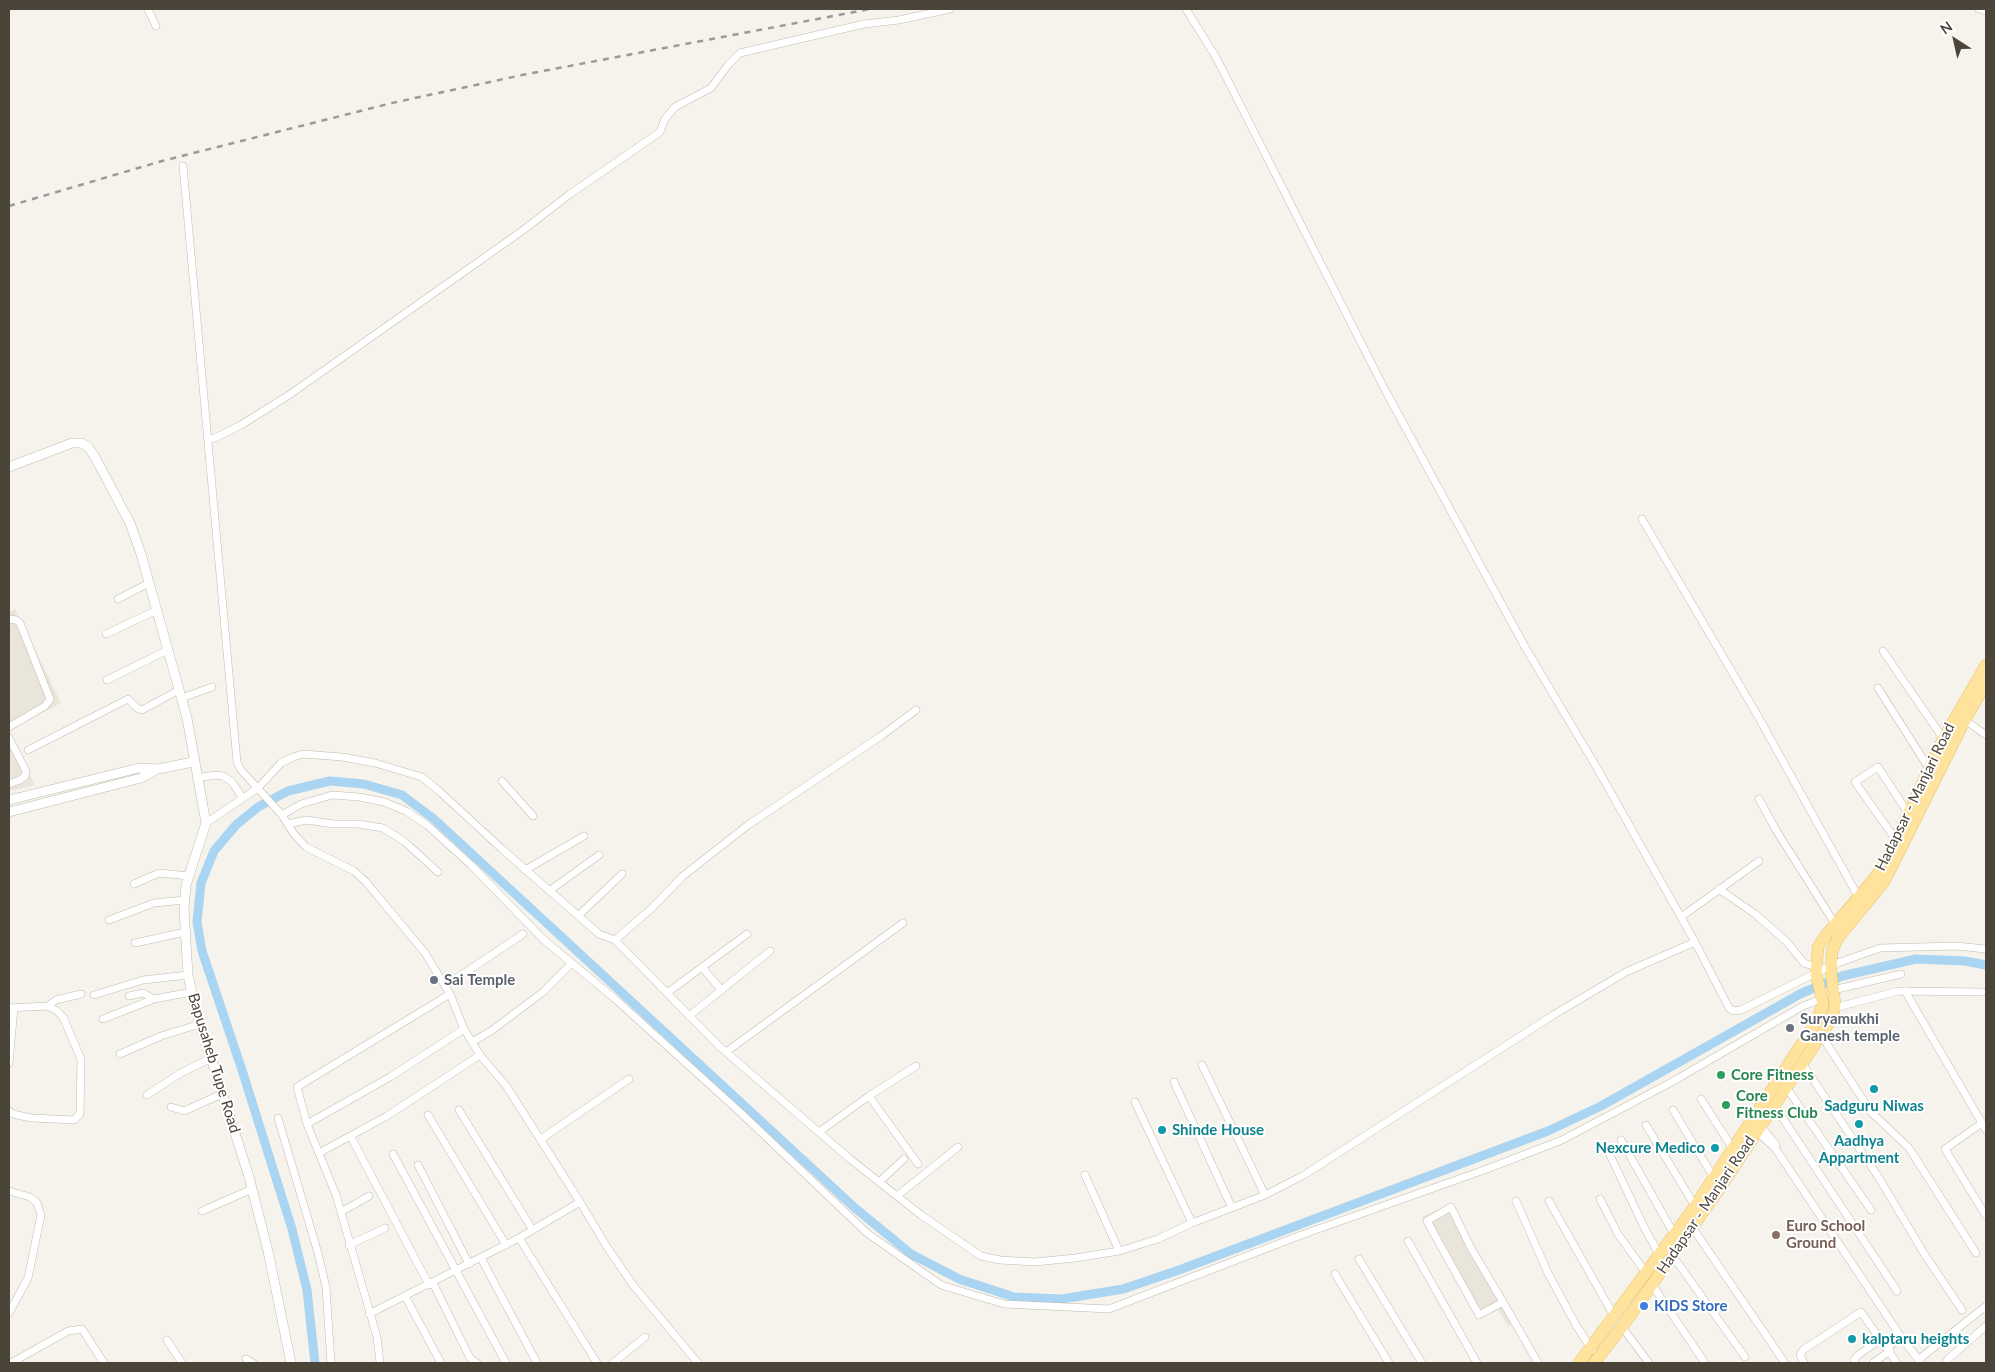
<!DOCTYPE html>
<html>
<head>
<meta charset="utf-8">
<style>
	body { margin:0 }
	#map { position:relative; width:1995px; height:1372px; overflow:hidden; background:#f6f3ec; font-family:Lato,sans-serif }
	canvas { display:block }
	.frame { position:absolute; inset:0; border:10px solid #4b4439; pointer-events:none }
	.north { position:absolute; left:1930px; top:15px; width:50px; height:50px; -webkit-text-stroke:4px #fff; paint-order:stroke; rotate:325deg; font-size:14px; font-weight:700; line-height:20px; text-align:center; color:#4b4439 }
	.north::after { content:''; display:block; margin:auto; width:18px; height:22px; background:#4b4439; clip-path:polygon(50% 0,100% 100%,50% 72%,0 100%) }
</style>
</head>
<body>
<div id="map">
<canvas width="1995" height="1372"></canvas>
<div class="frame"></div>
<div class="north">N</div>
</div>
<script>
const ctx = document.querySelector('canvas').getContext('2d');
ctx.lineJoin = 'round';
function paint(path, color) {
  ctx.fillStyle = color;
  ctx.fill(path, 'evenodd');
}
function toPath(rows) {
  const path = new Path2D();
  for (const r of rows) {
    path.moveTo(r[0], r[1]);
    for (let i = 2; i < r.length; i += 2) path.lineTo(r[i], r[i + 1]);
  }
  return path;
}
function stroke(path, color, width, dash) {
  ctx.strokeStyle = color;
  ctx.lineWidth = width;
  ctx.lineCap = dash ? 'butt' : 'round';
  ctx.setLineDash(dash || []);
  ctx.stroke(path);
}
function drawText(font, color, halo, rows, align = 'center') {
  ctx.font = font + ' Lato,sans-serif';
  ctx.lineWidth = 4;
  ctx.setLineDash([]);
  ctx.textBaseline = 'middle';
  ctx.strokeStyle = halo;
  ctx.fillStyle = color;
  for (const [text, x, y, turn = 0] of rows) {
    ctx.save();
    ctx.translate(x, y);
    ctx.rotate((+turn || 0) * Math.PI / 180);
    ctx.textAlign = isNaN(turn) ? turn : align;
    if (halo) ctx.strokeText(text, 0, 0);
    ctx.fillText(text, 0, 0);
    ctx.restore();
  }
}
paint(toPath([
	[15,609,61,703,9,730,35,785,9,791,9,612],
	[1451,1204,1517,1321,1508,1326,1497,1308,1478,1318,1422,1217]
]), '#eae5da');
stroke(toPath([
	[315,1363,307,1290,292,1229,241,1067,202,951,197,922,201,883,214,851,236,825,258,807,288,791,330,781,364,784,402,795,434,819,855,1208,911,1254,959,1279,1014,1297,1062,1299,1123,1289,1179,1270,1548,1131,1601,1106,1800,994,1842,976,1916,959,1965,961,1986,965]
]), '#a9d4f2', 9);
const minor = toPath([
	[148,9,156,26],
	[1186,9,1217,59,1384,388,1525,647,1597,768,1695,942,1729,1008,1734,1011,1741,1010,1832,965,1880,948,1956,946,1986,949],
	[1979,9,1986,11],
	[183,166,237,762,241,770,282,815,294,834,306,847,354,871,366,882,425,953,450,994,464,1029,480,1055,507,1087,580,1202,607,1247,633,1285,698,1363],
	[208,439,215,438,241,425,289,395,522,231,570,194,660,132,665,119,675,107,711,88,728,65,740,53,864,24,899,20,950,9],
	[1642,519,1755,711,1859,898],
	[118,599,149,583],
	[9,619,16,620,20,623,50,699,45,706,9,727],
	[106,634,157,610],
	[1883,651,1945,741],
	[107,680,168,650],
	[1878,688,1930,770],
	[182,698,212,687],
	[1965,720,1986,735],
	[9,738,26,771,25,776,20,780,9,784],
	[28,750,128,699,137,708,142,710,179,690],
	[197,778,215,775,223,776,232,782,242,797],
	[502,781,533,816],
	[1759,799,1776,830,1835,924],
	[282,815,301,804,332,795,359,797,384,802,406,811,427,825,471,865,544,940,614,998,741,1113,867,1233,941,1285,1004,1304,1109,1309,1304,1234,1487,1169,1562,1140,1670,1083,1803,1006,1822,999],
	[206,823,258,788,281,763,293,757,303,754,342,757,375,763,422,777,439,791,502,849,599,934,615,940,652,908,683,876,748,825,881,736,916,710],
	[288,824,306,820,334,824,358,824,383,828,405,842,438,872],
	[1896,840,1855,782,1878,767,1908,813],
	[525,870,584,836],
	[134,884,159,873,189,876],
	[1719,889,1755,914,1786,941,1804,963,1816,967],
	[549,891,599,855],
	[578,916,622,874],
	[1681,917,1759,861],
	[109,920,154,903,185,900],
	[615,940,719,1046,850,1159,921,1215,981,1256,1000,1260,1035,1262,1075,1258,1119,1251,1158,1239,1192,1223,1265,1195,1304,1175,1555,1014,1626,972,1695,942],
	[135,943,185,932],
	[702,967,721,990],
	[445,986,523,934],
	[1833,990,1901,974],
	[1905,991,1986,1130],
	[667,993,747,934],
	[94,995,143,980,188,975],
	[129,996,143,993,154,999],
	[48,1006,56,1000,81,994],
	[9,1008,48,1006,57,1011,63,1017,81,1059,80,1114,74,1120,31,1118,13,1114,9,1111],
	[1834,1008,1898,991,1982,992],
	[689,1016,770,951],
	[103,1019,154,999,192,992],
	[1821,1035,1871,1112,1909,1148,1976,1253],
	[472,1042,491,1031,543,992,572,963],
	[726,1052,903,923],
	[120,1054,161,1036,200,1024],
	[9,1063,14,1008],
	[1802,1063,1879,1178,1925,1255,1962,1310],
	[1202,1065,1265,1195],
	[1174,1082,1232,1208],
	[1786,1087,1871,1210],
	[147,1095,179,1074,211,1058],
	[869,1096,918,1164],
	[1701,1099,1733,1149],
	[1135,1102,1192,1223],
	[1774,1105,1897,1291],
	[171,1107,184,1111,222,1094],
	[459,1110,532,1229],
	[1673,1110,1714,1178],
	[428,1115,506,1245],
	[278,1118,318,1253,326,1287,331,1363],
	[1982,1123,1945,1149,1986,1216],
	[307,1124,390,1077,464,1029],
	[1759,1124,1776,1145],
	[1646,1125,1695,1206],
	[1755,1130,1775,1148,1901,1337,1921,1363],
	[819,1132,869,1096,916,1066],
	[351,1137,429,1285],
	[541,1139,629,1079],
	[1621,1140,1674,1234],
	[319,1153,387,1116,480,1055],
	[393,1154,506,1363],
	[1610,1155,1645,1229,1659,1254],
	[418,1165,469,1264],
	[1085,1175,1119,1251],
	[879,1182,904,1159],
	[9,1191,30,1197,37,1203,41,1215,28,1278,9,1313],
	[897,1196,958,1147],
	[1600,1199,1618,1234,1646,1273],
	[1516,1201,1548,1273,1576,1325,1592,1350],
	[1549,1201,1614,1316],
	[202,1211,252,1189],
	[341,1212,369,1196],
	[1692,1227,1785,1363],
	[519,1238,597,1363],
	[1408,1241,1477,1363],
	[349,1245,385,1228],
	[1672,1255,1745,1357],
	[481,1258,537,1363],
	[1359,1259,1422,1363],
	[1335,1274,1389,1363],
	[433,1283,470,1358,477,1363],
	[1651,1283,1705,1363],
	[405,1296,441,1363],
	[1503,1302,1479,1315,1427,1221,1451,1207,1471,1248,1503,1302,1538,1363],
	[369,1314,519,1238,580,1202],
	[1622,1327,1649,1363],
	[167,1340,182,1363],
	[1887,1348,1901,1337],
	[246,1359,253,1363],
	[1918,1360,1986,1306],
	[11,1363,68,1331,82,1329,104,1363],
	[380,1363,377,1337,336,1195,307,1124,297,1087,450,994],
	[613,1363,645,1337],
	[1804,1363,1800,1355,1803,1350,1861,1312,1897,1363],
	[1854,1363,1854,1360,1858,1355,1881,1339],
	[1873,1363,1890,1351],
	[1946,1363,1948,1359,1986,1326]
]);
const tertiary = toPath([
	[9,467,72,443,81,443,88,447,95,457,130,523,141,554,187,718,206,823,186,885,184,909,188,975,195,1008,249,1177,268,1251,291,1363],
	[9,800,139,768,158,769,193,762],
	[9,812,141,778,157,769]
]);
const primary = toPath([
	[1579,1363,1695,1206,1816,1022,1823,1004,1816,973,1818,947,1826,935,1874,879,1888,857,1943,739,1986,665],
	[1594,1363,1622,1327,1722,1185,1829,1023,1834,1012,1835,1003,1831,972,1832,951,1838,938,1884,882,1965,720,1986,683]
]);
stroke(minor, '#c2bbae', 8);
stroke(tertiary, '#c2bbae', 10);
stroke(primary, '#e6c16a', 12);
stroke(minor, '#fff', 7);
stroke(tertiary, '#fff', 9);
stroke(primary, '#ffe39c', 11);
stroke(toPath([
	[9,206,162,161,392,103,522,75,870,9]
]), '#9a9a9a', 2.5, [6, 6]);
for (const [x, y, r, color] of [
	[434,980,5,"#6b7280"],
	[1790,1028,5,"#6b7280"],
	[1721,1075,5,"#2e9e5b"],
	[1874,1089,5,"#0f9aa8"],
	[1726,1105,5,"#2e9e5b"],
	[1859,1124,5,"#0f9aa8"],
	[1162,1130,5,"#0f9aa8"],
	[1715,1148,5,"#0f9aa8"],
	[1776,1235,5,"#8d6e63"],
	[1644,1306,5,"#3f7fe0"],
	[1852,1339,5,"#0f9aa8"]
]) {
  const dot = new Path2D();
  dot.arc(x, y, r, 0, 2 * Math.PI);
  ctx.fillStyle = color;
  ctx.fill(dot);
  stroke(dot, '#fff', 2);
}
drawText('15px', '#4b4439', '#fff', [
	["Hadapsar - Manjari Road",1915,797,-64],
	["Bapusaheb Tupe Road",214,1063,73],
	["Hadapsar - Manjari Road",1706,1205,-56]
]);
drawText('bold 15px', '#5b616d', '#fff', [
	["Sai Temple",444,980],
	["Suryamukhi",1800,1019],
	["Ganesh temple",1800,1036]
], 'left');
drawText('bold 15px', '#27864d', '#fff', [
	["Core Fitness",1731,1075],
	["Core",1736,1096],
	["Fitness Club",1736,1113]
], 'left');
drawText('bold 15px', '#0d838f', '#fff', [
	["Sadguru Niwas",1874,1106],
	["Shinde House",1172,1130,"left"],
	["Aadhya",1859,1141],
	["Appartment",1859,1158],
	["Nexcure Medico",1705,1148,"right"],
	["kalptaru heights",1862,1339,"left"]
]);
drawText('bold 15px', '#785e54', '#fff', [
	["Euro School",1786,1226],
	["Ground",1786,1243]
], 'left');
drawText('bold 15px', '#366cbe', '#fff', [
	["KIDS Store",1654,1306]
], 'left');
</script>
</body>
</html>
